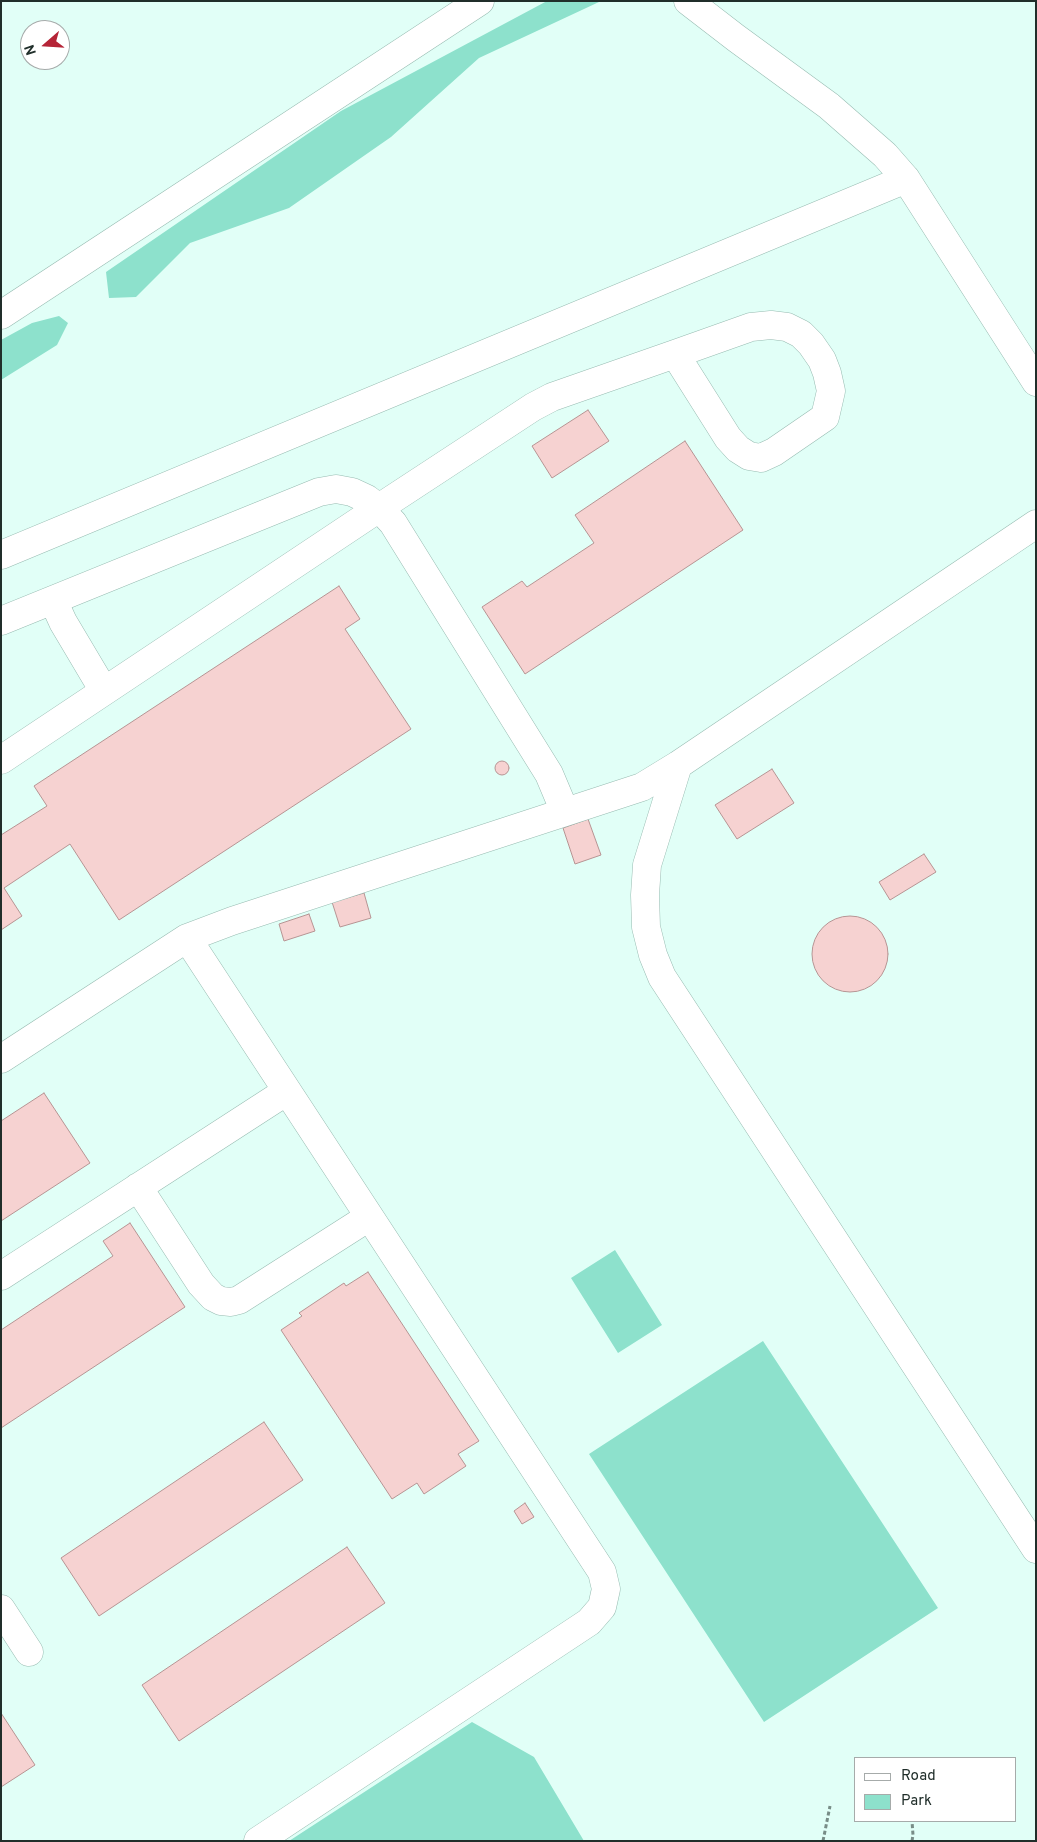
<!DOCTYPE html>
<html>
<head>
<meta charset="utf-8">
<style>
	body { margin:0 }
	#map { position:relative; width:1037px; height:1842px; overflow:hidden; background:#e1fff7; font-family:Overpass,sans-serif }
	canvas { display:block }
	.frame { position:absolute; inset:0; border:2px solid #202e2a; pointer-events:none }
	.legend { position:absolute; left:854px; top:1757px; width:162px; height:65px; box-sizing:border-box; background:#fff; border:1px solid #a6abaa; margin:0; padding:6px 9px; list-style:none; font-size:15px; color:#202e2a }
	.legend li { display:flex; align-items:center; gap:10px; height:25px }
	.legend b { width:25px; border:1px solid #a6abaa }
	.north { position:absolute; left:20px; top:20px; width:50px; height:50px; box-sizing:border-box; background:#fff; border:1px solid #a6abaa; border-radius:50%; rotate:251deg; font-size:14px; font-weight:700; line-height:20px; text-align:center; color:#202e2a }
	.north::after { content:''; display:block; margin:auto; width:18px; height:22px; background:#b52437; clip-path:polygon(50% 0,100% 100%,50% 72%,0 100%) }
</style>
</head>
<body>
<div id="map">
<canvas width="1037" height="1842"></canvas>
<div class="frame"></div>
<ul class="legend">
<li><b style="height:6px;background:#fff"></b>Road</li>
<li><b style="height:14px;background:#8de1cc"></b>Park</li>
</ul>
<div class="north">N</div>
</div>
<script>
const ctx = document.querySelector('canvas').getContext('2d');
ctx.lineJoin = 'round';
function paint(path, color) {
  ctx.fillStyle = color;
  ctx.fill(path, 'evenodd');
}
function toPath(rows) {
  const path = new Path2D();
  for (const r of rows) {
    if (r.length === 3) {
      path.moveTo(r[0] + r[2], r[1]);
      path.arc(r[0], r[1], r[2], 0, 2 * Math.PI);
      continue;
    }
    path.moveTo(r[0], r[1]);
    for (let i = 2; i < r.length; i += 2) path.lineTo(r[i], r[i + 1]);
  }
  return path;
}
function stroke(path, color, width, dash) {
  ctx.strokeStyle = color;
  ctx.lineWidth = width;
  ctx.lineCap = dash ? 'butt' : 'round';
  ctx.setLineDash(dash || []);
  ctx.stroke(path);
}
paint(toPath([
	[547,1,599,2,479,58,391,137,289,208,190,243,136,297,109,298,106,272,341,111],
	[59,316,68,323,57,345,1,380,1,340,32,323],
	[615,1250,662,1325,618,1353,571,1278],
	[763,1341,938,1608,764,1722,589,1454],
	[472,1722,534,1757,584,1841,289,1841]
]), '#8de1cc');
const building = toPath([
	[588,410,609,441,552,478,532,446,588,410],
	[685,441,743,530,525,674,482,607,522,581,527,587,594,543,575,515,685,441],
	[339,586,360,619,345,629,411,729,119,920,70,844,4,888,22,916,1,930,1,835,47,806,34,786,339,586],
	[502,768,7],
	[772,769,794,803,737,839,715,805,772,769],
	[588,819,601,855,575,864,563,828,588,819],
	[924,854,936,872,890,900,879,882,924,854],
	[364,893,371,918,340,927,332,902,364,893],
	[309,914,315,931,284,941,279,924,309,914],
	[850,954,38],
	[44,1093,90,1163,1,1221,1,1121,44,1093],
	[130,1223,185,1307,1,1428,1,1330,113,1256,103,1241,130,1223],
	[368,1272,479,1441,458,1454,466,1466,424,1494,417,1483,392,1499,281,1330,302,1316,299,1313,344,1283,346,1286,368,1272],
	[264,1422,303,1480,99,1616,61,1558,264,1422],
	[525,1503,534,1517,522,1524,514,1511,525,1503],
	[347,1547,385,1603,179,1741,142,1685,347,1547],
	[1,1713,35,1765,1,1787,1,1713]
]);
paint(building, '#f6d2d1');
stroke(building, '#b69493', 1);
const minor = toPath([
	[688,1,736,38,829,106,885,155,906,179,1036,382],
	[1,315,480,1],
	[1036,524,678,765,647,865,645,895,646,927,653,955,662,977,1036,1549],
	[1,555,906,179],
	[53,600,63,622,104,691],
	[1,621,319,492,336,489,352,492,367,499,379,508,393,523,549,774,565,812],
	[1,760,379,508,533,407,552,397,675,354,751,327,771,325,787,327,801,334,811,344,822,360,827,373,831,391,825,417,774,452,761,458,749,456,738,449,728,438,675,354],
	[187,938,602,1572,606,1589,602,1607,589,1622,258,1841],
	[1,1059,187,938,232,921,642,787,678,765],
	[138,1187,201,1284,213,1297,221,1301,231,1302,239,1300,369,1217],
	[1,1276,287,1091],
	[1,1609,29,1652]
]);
stroke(minor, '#97bbb1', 29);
stroke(toPath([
	[823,1841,830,1806],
	[912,1841,913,1835,912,1821]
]), '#788d87', 3, [4, 2.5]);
stroke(minor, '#fff', 28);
</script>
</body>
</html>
